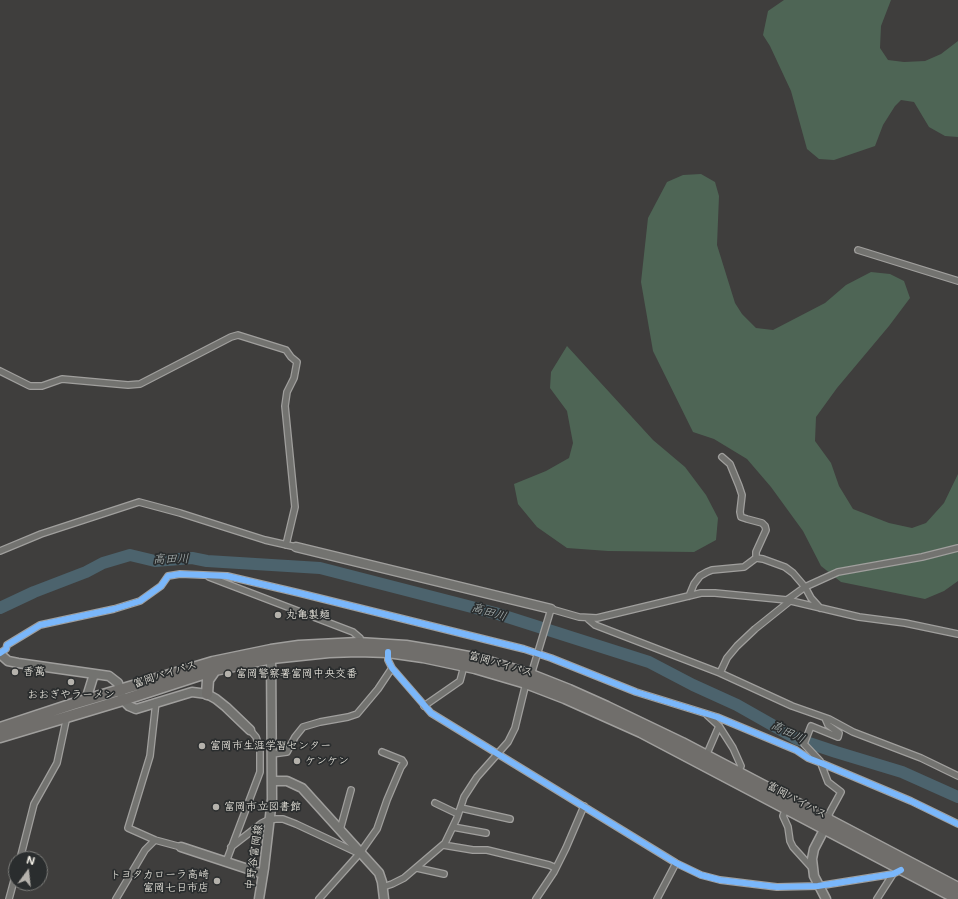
<!DOCTYPE html>
<html>
<head>
<meta charset="utf-8">
<style>
	body { margin:0 }
	#map { position:relative; width:958px; height:899px; overflow:hidden; background:#3f3e3d; font-family:Mali,sans-serif }
	canvas { display:block }
	.north { position:absolute; left:8px; top:851px; width:40px; height:40px; box-sizing:border-box; background:#2a2d2e; border:1px solid #7b7b78; border-radius:50%; rotate:15deg; font-size:11px; font-weight:700; line-height:16px; text-align:center; color:#f4f1e8 }
	.north::after { content:''; display:block; margin:auto; width:14px; height:18px; background:#b5b2ac; clip-path:polygon(50% 0,100% 100%,50% 72%,0 100%) }
</style>
</head>
<body>
<div id="map">
<canvas width="958" height="899"></canvas>
<div class="north">N</div>
</div>
<script>
const ctx = document.querySelector('canvas').getContext('2d');
ctx.lineJoin = 'round';
function paint(path, color) {
  ctx.fillStyle = color;
  ctx.fill(path, 'evenodd');
}
function toPath(rows) {
  const path = new Path2D();
  for (const r of rows) {
    path.moveTo(r[0], r[1]);
    for (let i = 2; i < r.length; i += 2) path.lineTo(r[i], r[i + 1]);
  }
  return path;
}
function stroke(path, color, width, dash) {
  ctx.strokeStyle = color;
  ctx.lineWidth = width;
  ctx.lineCap = dash ? 'butt' : 'round';
  ctx.setLineDash(dash || []);
  ctx.stroke(path);
}
function drawText(font, color, halo, rows, align = 'center') {
  ctx.font = font + ' Mali,"Klee One",sans-serif';
  ctx.lineWidth = 3.5;
  ctx.setLineDash([]);
  ctx.textBaseline = 'middle';
  ctx.strokeStyle = halo;
  ctx.fillStyle = color;
  for (const [text, x, y, turn = 0] of rows) {
    ctx.save();
    ctx.translate(x, y);
    ctx.rotate((+turn || 0) * Math.PI / 180);
    ctx.textAlign = isNaN(turn) ? turn : align;
    if (halo) ctx.strokeText(text, 0, 0);
    ctx.fillText(text, 0, 0);
    ctx.restore();
  }
}
paint(toPath([
	[784,0,891,0,881,26,880,48,888,60,904,62,925,61,941,54,958,41,958,137,945,136,929,127,914,102,901,100,895,106,883,125,875,146,834,160,819,159,807,149,791,91,770,46,763,35,768,11],
	[701,174,715,182,719,196,717,245,735,303,742,314,756,328,773,330,825,303,846,285,871,272,890,274,904,281,910,298,889,326,837,388,816,417,815,441,831,463,839,486,853,509,889,523,912,528,926,523,944,503,958,474,958,581,944,591,925,599,841,582,821,566,803,531,771,487,747,459,714,439,693,432,653,351,641,282,648,218,667,182,683,175],
	[567,346,653,440,685,467,706,495,718,518,716,540,694,552,608,551,567,548,537,527,518,504,514,484,546,471,569,458,573,443,567,411,550,388,551,372]
]), '#4e6555');
stroke(toPath([
	[0,608,34,592,86,572,103,563,130,555,155,561,192,558,207,561,320,568,495,613,649,662,693,685,737,705,797,739,836,752,902,772,958,797]
]), '#4c636d', 12);
const street = toPath([
	[858,250,958,281],
	[0,371,30,386,42,386,62,379,128,385,140,384,231,337,238,335,286,350,291,357,297,362,294,378,287,392,285,406,295,507,286,545],
	[722,457,730,464,739,486,742,495,740,512,741,517,747,519,762,523,765,526,766,530,756,552,756,558],
	[0,551,41,534,139,502,180,513,265,540,296,547],
	[209,577,353,632,360,638,361,644],
	[689,596,694,584,700,576,707,572,712,570,744,567,756,558,763,559,785,567,793,573,805,587,811,598,820,608],
	[787,600,805,587,838,572,922,557,958,548],
	[588,619,595,625,720,673,792,706,829,719,853,732,921,758,958,776],
	[388,652,388,660,392,668,431,713,676,863,701,875,720,880,777,887,818,886,893,874,901,870],
	[0,653,6,649,7,645,40,625,114,609,140,601,161,586,168,576,180,574,227,576,299,593,524,649,551,658,636,692,717,717,796,750,808,758,821,763,911,801,958,824],
	[720,673,727,658,737,646,755,629,790,601],
	[424,706,460,681,464,666],
	[707,715,719,726,733,748,741,766,738,772],
	[825,718,828,725,839,733,838,737,811,726,804,744,820,761,828,782,841,792,829,814,829,820],
	[272,754,287,752,295,737,303,727,320,722,348,717,357,714,378,689,392,668],
	[706,756,719,726],
	[435,803,458,814],
	[461,808,510,819],
	[786,808,783,816,788,827,790,841,793,847,812,868],
	[453,827,486,833],
	[340,830,351,790],
	[155,840,128,828,150,756,156,702],
	[443,845,473,850,487,850,549,865,556,868],
	[231,847,262,823,268,820,276,819,283,819,296,824,358,853],
	[20,859,34,804,57,763,67,716],
	[226,862,260,772,260,749,256,737,250,730],
	[417,868,444,874],
	[383,887,392,884,404,878,445,843,457,818,464,797,477,777,508,742,515,728,526,683,531,675,551,609,579,617,597,618,701,593,715,593,787,600,859,617,905,623,958,634],
	[9,899,16,873],
	[116,899,145,850,155,840,181,847],
	[319,899,360,853,377,829,387,800,401,767,404,763,402,760,382,752],
	[536,899,554,872,566,848,584,806],
	[657,899,676,863],
	[877,899,893,874]
]);
const secondary = toPath([
	[296,547,551,609],
	[0,654,8,661,18,663,109,676,118,683,123,700,129,706,136,709,192,692,207,694,216,699,226,707,250,730],
	[86,700,94,674],
	[272,781,287,781,302,788,379,873,382,882,384,899],
	[181,847,263,874],
	[259,899,264,868,272,799,271,653],
	[826,899,814,876,812,859,814,849,827,824]
]);
const highway = toPath([
	[207,694,208,680,215,670],
	[0,728,73,704,213,662,271,650,299,646,358,643,406,646,442,652,479,659,531,675,569,690,607,707,682,743,958,888],
	[0,737,123,700,215,670,272,658,329,652,358,651,388,652,423,657,475,668,526,683,565,698,641,732,958,899]
]);
stroke(street, '#a09f9d', 8);
stroke(secondary, '#a09f9d', 11);
stroke(highway, '#a09f9d', 13);
stroke(street, '#737370', 5.5);
stroke(secondary, '#737370', 8);
stroke(highway, '#706e6b', 10);
stroke(toPath([
	[388,652,388,660,392,668,431,713,676,863,701,875,720,880,777,887,818,886,893,874,901,870],
	[0,653,6,649,7,645,40,625,114,609,140,601,161,586,168,576,180,574,227,576,299,593,524,649,551,658,636,692,717,717,796,750,808,758,821,763,911,801,958,824]
]), '#7ab7fb', 6);
for (const [x, y, r, color] of [
	[278,615,4,"#b5b2ac"],
	[15,672,4,"#b5b2ac"],
	[228,674,4,"#b5b2ac"],
	[71,682,4,"#b5b2ac"],
	[202,746,4,"#b5b2ac"],
	[297,761,4,"#b5b2ac"],
	[216,807,4,"#b5b2ac"],
	[217,881,4,"#b5b2ac"]
]) {
  const dot = new Path2D();
  dot.arc(x, y, r, 0, 2 * Math.PI);
  ctx.fillStyle = color;
  ctx.fill(dot);
  stroke(dot, '#2a2d2e', 1.5);
}
drawText('11px', '#f4f1e8', '#2a2d2e', [
	["丸亀製麺",286,615],
	["香萬",23,672],
	["富岡警察署富岡中央交番",236,674],
	["おおぎやラーメン",71,695,"center"],
	["富岡市生涯学習センター",210,746],
	["ケンケン",305,761],
	["富岡市立図書館",224,807],
	["トヨタカローラ高崎",209,875,"right"],
	["富岡七日市店",209,888,"right"]
], 'left');
drawText('11px', '#f4f1e8', '#2a2d2e', [
	["富岡バイパス",501,664,16],
	["富岡バイパス",165,674,-18],
	["富岡バイパス",797,800,28],
	["中野谷富岡線",254,857,-82]
]);
drawText('italic 12px', '#b1bab9', '#2a2d2e', [
	["高田川",171,559,-1],
	["高田川",489,612,16],
	["高田川",788,732,26]
]);
</script>
</body>
</html>
